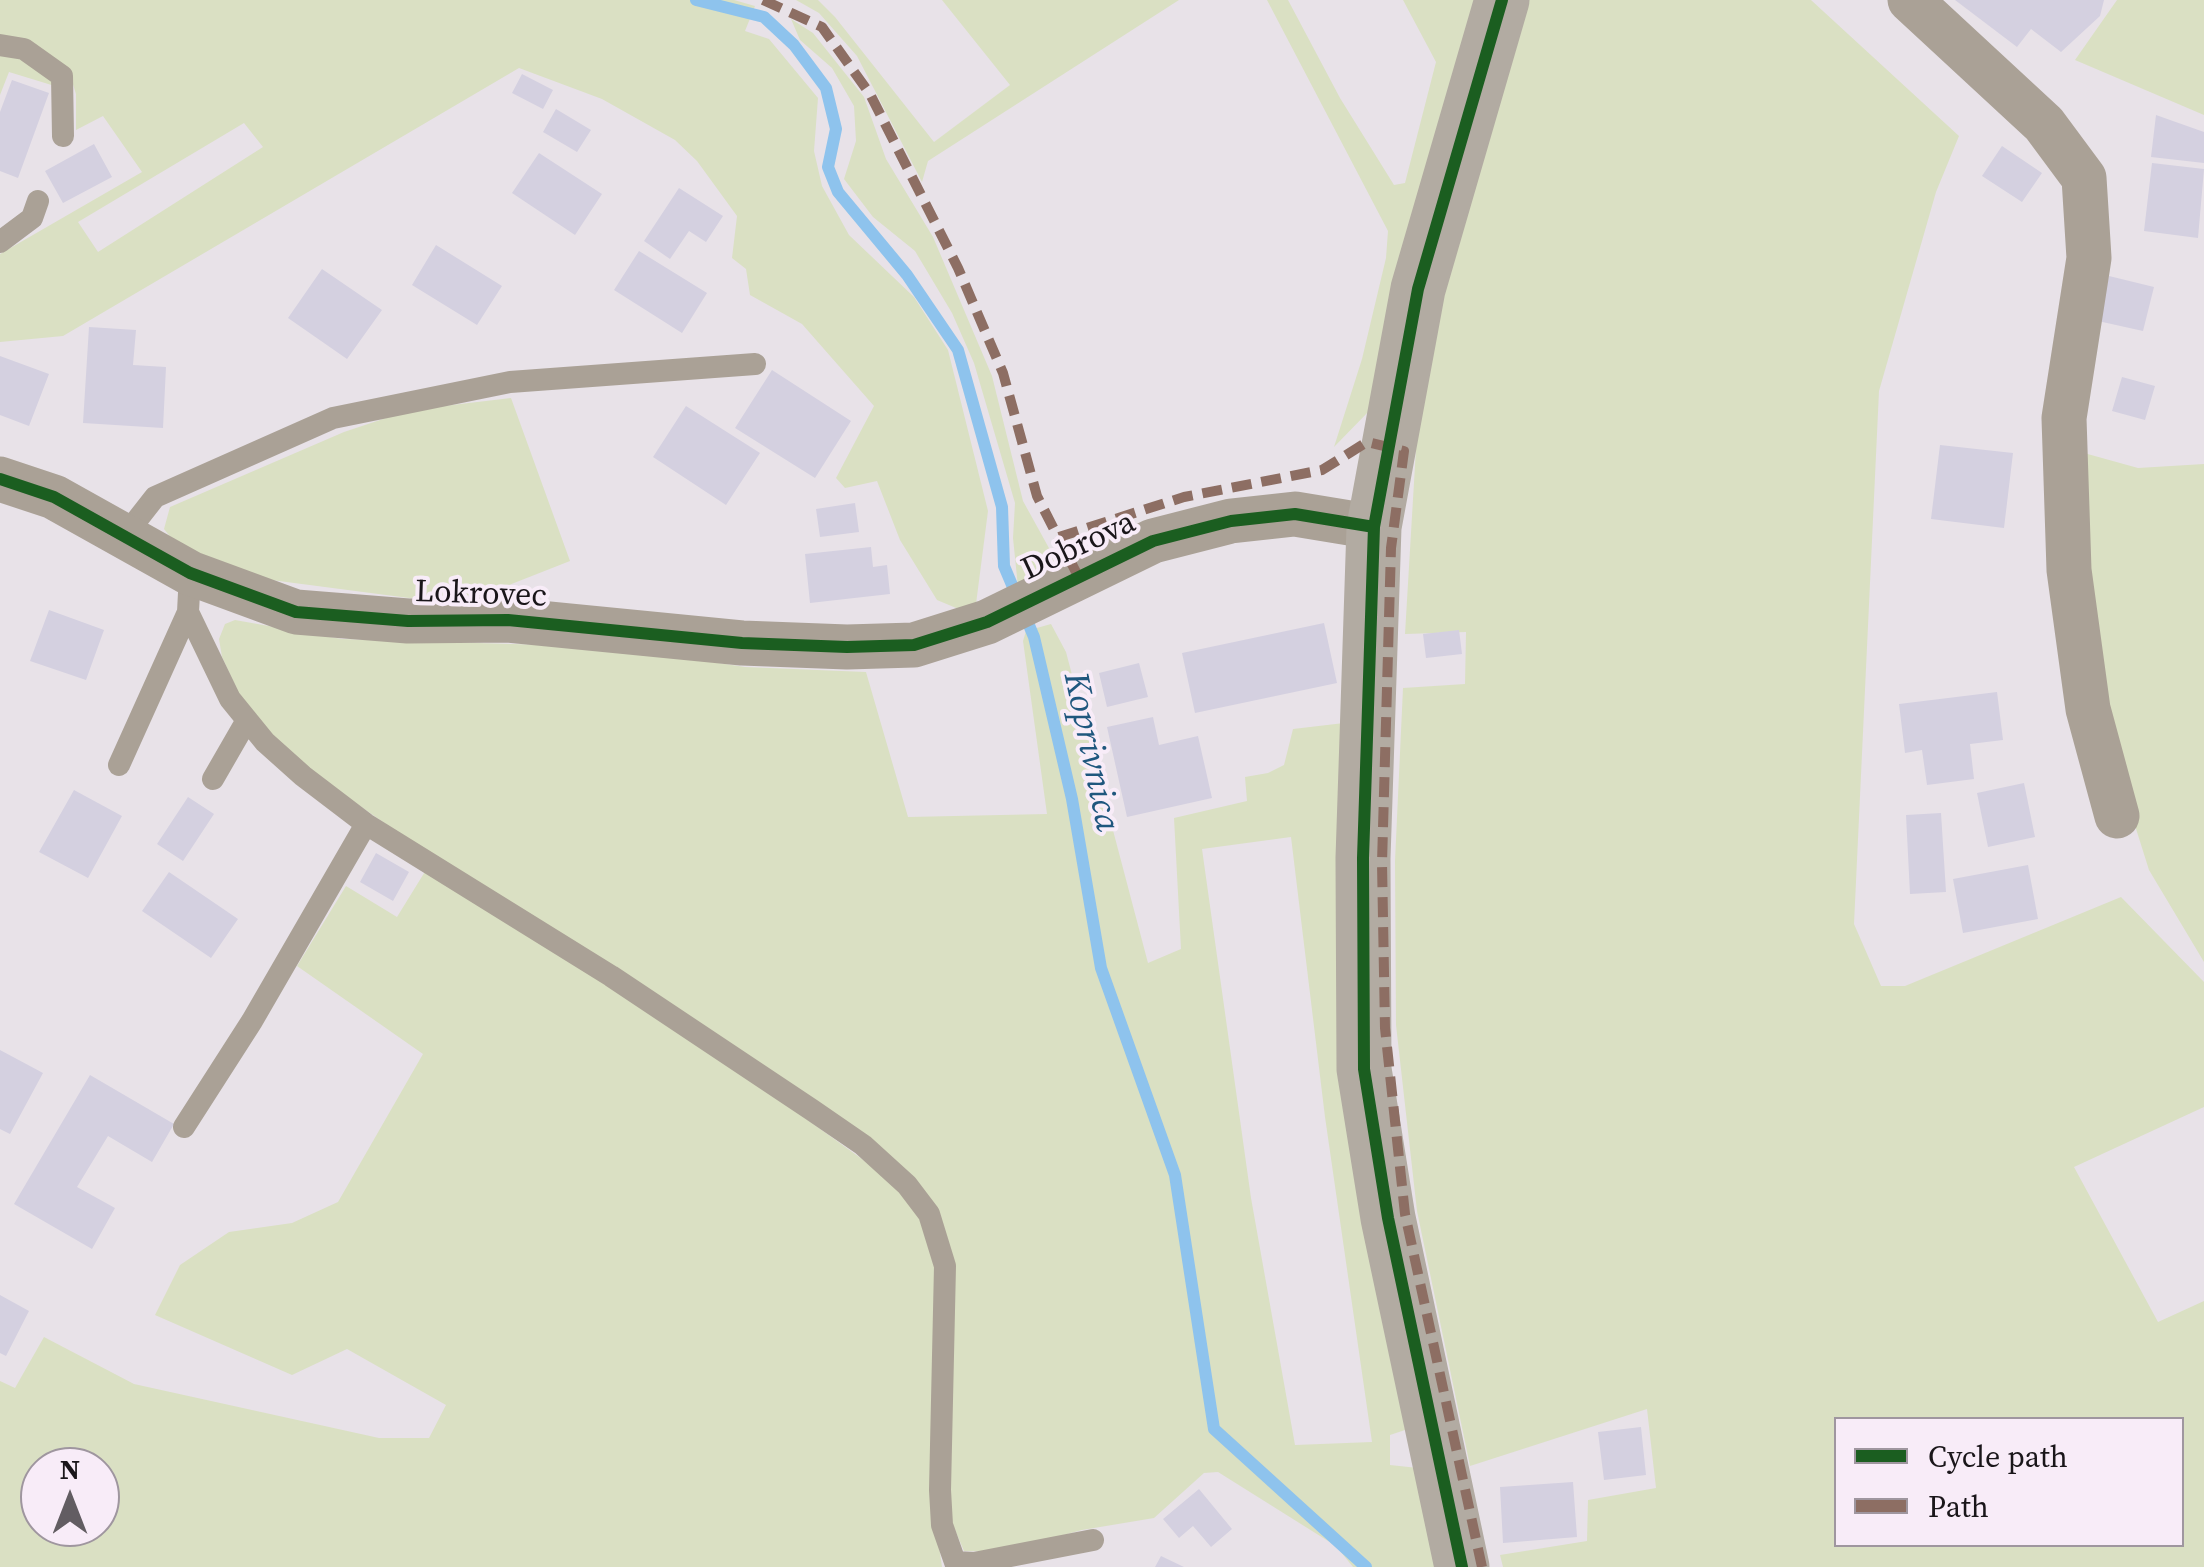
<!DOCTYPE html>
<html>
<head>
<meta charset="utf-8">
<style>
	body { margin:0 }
	#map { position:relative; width:2204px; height:1567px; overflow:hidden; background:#e8e2e8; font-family:"Source Serif 4",serif }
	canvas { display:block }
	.legend { position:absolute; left:1834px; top:1417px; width:350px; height:130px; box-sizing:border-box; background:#f8ecf8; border:2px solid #9f969f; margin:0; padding:12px 18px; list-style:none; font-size:30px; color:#1a161a }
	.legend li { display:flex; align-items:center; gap:20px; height:50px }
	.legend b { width:50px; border:2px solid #9f969f }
	.north { position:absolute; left:20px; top:1447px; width:100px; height:100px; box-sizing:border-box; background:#f8ecf8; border:2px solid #9f969f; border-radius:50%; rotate:0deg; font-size:28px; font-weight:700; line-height:40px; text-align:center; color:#1a161a }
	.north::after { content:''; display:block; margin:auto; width:35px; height:45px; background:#625d62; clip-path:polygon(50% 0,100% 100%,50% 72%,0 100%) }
</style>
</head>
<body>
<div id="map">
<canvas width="2204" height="1567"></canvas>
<ul class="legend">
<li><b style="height:12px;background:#1b5e20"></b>Cycle path</li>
<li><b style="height:12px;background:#8d6e63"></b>Path</li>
</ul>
<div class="north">N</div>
</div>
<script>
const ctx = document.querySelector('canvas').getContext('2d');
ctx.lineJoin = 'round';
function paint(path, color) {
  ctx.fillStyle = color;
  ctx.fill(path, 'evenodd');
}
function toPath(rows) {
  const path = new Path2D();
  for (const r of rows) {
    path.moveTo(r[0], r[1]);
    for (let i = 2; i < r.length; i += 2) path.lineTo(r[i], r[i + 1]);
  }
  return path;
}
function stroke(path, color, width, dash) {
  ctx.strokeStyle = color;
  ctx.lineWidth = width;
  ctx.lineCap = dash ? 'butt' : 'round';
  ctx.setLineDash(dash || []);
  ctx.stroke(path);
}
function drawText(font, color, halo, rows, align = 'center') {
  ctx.font = font + ' "Source Serif 4",serif';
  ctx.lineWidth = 8;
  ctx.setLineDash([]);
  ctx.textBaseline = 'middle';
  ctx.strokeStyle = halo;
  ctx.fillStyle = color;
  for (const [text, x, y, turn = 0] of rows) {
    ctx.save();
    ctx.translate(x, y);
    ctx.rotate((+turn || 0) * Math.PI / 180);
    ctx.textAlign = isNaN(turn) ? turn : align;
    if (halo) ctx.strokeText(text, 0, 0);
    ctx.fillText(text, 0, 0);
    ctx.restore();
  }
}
paint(toPath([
	[0,0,734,0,755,6,745,31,769,39,818,98,814,151,822,186,849,235,914,297,948,350,988,511,976,604,961,610,937,600,900,540,877,481,845,488,836,478,874,406,802,324,750,295,746,269,732,258,737,216,697,161,675,140,602,99,519,68,63,336,0,342,0,254,142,172,103,116,76,130,76,94,71,78,0,38],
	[244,123,263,147,98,252,78,222],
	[796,0,818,0,835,17,934,142,1010,85,942,0,1179,0,928,161,922,182,857,56,819,13],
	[1267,0,1288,0,1340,98,1394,185,1405,183,1436,62,1403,0,1479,0,1372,408,1334,447,1362,359,1386,258,1388,231],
	[1527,0,1811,0,1959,136,1936,192,1879,391,1854,924,1881,986,1905,986,2121,897,2204,982,2204,1107,2074,1167,2158,1322,2204,1301,2204,1567,1503,1567,1500,1555,1587,1541,1588,1500,1656,1488,1647,1409,1470,1466,1417,1211,1396,1025,1395,861,1403,688,1465,684,1466,632,1405,634,1419,398,1439,305],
	[1836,1420,2182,1420,2182,1544,1836,1544],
	[2117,0,2204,0,2204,115,2075,60],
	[791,19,813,33,864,97,886,159,933,237,992,376,1023,501,1060,568,1018,587,1013,538,1015,503,974,363,952,313,915,251,873,217,844,179,856,141,854,106,832,68,800,40],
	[0,51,21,54,58,87,9,72,0,95],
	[511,398,570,561,481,596,409,598,233,575,184,554,164,529,170,507,344,432,410,410],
	[2084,453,2138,468,2204,464,2204,962,2149,870,2097,705],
	[235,620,342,639,614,647,745,667,866,672,908,817,1047,814,1023,641,1026,631,1051,624,1066,652,1148,963,1181,949,1174,818,1247,801,1245,777,1268,773,1284,765,1293,729,1344,723,1405,1430,1390,1435,1390,1465,1418,1468,1438,1567,1353,1567,1336,1546,1218,1472,1204,1473,1154,1518,1082,1530,1001,1552,964,1551,949,1516,953,1271,929,1201,285,754,239,694,222,657,219,639,225,624],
	[1291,837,1325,1117,1372,1442,1295,1445,1251,1198,1202,849],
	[426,870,726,1061,898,1185,923,1216,939,1280,935,1517,942,1567,0,1567,0,1381,15,1388,44,1337,134,1384,379,1438,429,1438,446,1405,347,1349,292,1375,155,1315,180,1265,229,1232,292,1223,338,1202,423,1054,297,966,346,886,397,917],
	[40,1467,100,1467,100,1527,40,1527]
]), '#dae0c3');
stroke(toPath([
	[696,0,764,17,794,45,826,88,836,129,828,167,838,192,907,275,958,350,1002,507,1004,566,1034,637,1072,799,1101,968,1175,1175,1214,1429,1366,1567]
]), '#8ec3ed', 12);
paint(toPath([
	[1955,0,2104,0,2100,16,2061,52,2031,29,2017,47],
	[522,74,553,90,543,109,512,93],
	[12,80,49,93,18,178,0,171,0,112],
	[556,109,591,130,577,152,543,132],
	[2156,115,2204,132,2204,163,2151,157],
	[94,144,112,177,63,203,45,171],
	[2002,146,2042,173,2022,202,1982,176],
	[539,153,602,194,575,235,512,193],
	[2152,163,2204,169,2198,238,2144,231],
	[679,188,723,216,706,242,689,231,670,259,644,241],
	[436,245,502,286,477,325,412,285],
	[639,251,707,293,682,333,614,290],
	[322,269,382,310,347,359,288,318],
	[2109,276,2154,287,2143,331,2098,321],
	[89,327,136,330,133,365,166,367,163,428,83,423],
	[0,356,49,374,29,426,0,415],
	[772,370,851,421,815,478,735,428],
	[2122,377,2155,386,2145,420,2112,411],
	[686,406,760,453,726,505,653,457],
	[1940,445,2013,453,2004,528,1931,519],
	[855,503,859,532,820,537,816,509],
	[871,547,873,567,887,565,890,594,810,603,805,554],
	[49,610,104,630,86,680,30,661],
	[1324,623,1337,683,1195,713,1182,653],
	[1459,630,1462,654,1426,658,1423,634],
	[1139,663,1148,697,1107,707,1099,673],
	[1997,692,2003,740,1970,744,1974,779,1927,785,1922,750,1905,753,1899,704],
	[1153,717,1159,745,1198,736,1212,798,1127,817,1107,727],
	[2024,783,2035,837,1988,847,1977,793],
	[74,790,122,816,88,878,39,852],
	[188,797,214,814,183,861,157,844],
	[1941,813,1946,892,1910,894,1906,815],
	[376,853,409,872,393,901,360,882],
	[2028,865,2038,919,1963,933,1953,879],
	[169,872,238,919,211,958,142,911],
	[0,1050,43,1073,10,1134,0,1129],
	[90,1075,174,1124,152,1162,108,1136,77,1187,115,1208,92,1249,14,1204],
	[0,1295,29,1311,6,1356,0,1353],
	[1641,1427,1646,1475,1604,1480,1598,1432],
	[1573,1482,1577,1537,1503,1543,1500,1487],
	[1199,1489,1232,1529,1211,1547,1193,1526,1179,1538,1163,1519],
	[1161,1556,1184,1567,1155,1567]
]), '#d4d0e0');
stroke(toPath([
	[0,45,24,49,62,76,63,136],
	[0,242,32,218,38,201],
	[126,534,155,497,333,418,510,382,755,364],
	[190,573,188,612,230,699,265,742,303,776,366,824,611,976,812,1110,863,1145,907,1185,929,1214,945,1266,940,1490,942,1525,955,1562,974,1563,1093,1540],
	[119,765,188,612],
	[213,779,247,720],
	[184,1127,252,1021,366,824]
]), '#aaa196', 22);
stroke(toPath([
	[1910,0,2044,124,2084,178,2089,258,2064,418,2069,570,2088,709,2117,816],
	[0,479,54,497,190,573,296,612,408,621,508,620,742,643,847,647,914,645,987,622,1153,541,1231,521,1295,514,1374,527]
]), '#aaa196', 45);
stroke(toPath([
	[1462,1567,1388,1218,1364,1069,1363,858,1374,527,1418,289,1502,0]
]), '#b2aba2', 55);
stroke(toPath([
	[763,0,822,27,870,94,958,268,1003,373,1037,496,1078,576],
	[1059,537,1184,497,1322,470,1367,442,1404,451,1391,548,1382,863,1385,1028,1405,1214,1482,1567]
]), '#8d6e63', 10, [20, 10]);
stroke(toPath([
	[0,479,54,497,190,573,296,612,408,621,508,620,742,643,847,647,914,645,987,622,1153,541,1231,521,1295,514,1374,527],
	[1462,1567,1388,1218,1364,1069,1363,858,1374,527,1418,289,1502,0]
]), '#1b5e20', 12);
drawText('32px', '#1a161a', '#f8ecf8', [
	["Dobrova",1079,547,-25],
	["Lokrovec",481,595,2]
]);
drawText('italic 35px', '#1f577e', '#f8ecf8', [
	["Koprivnica",1090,752,78]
]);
</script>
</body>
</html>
